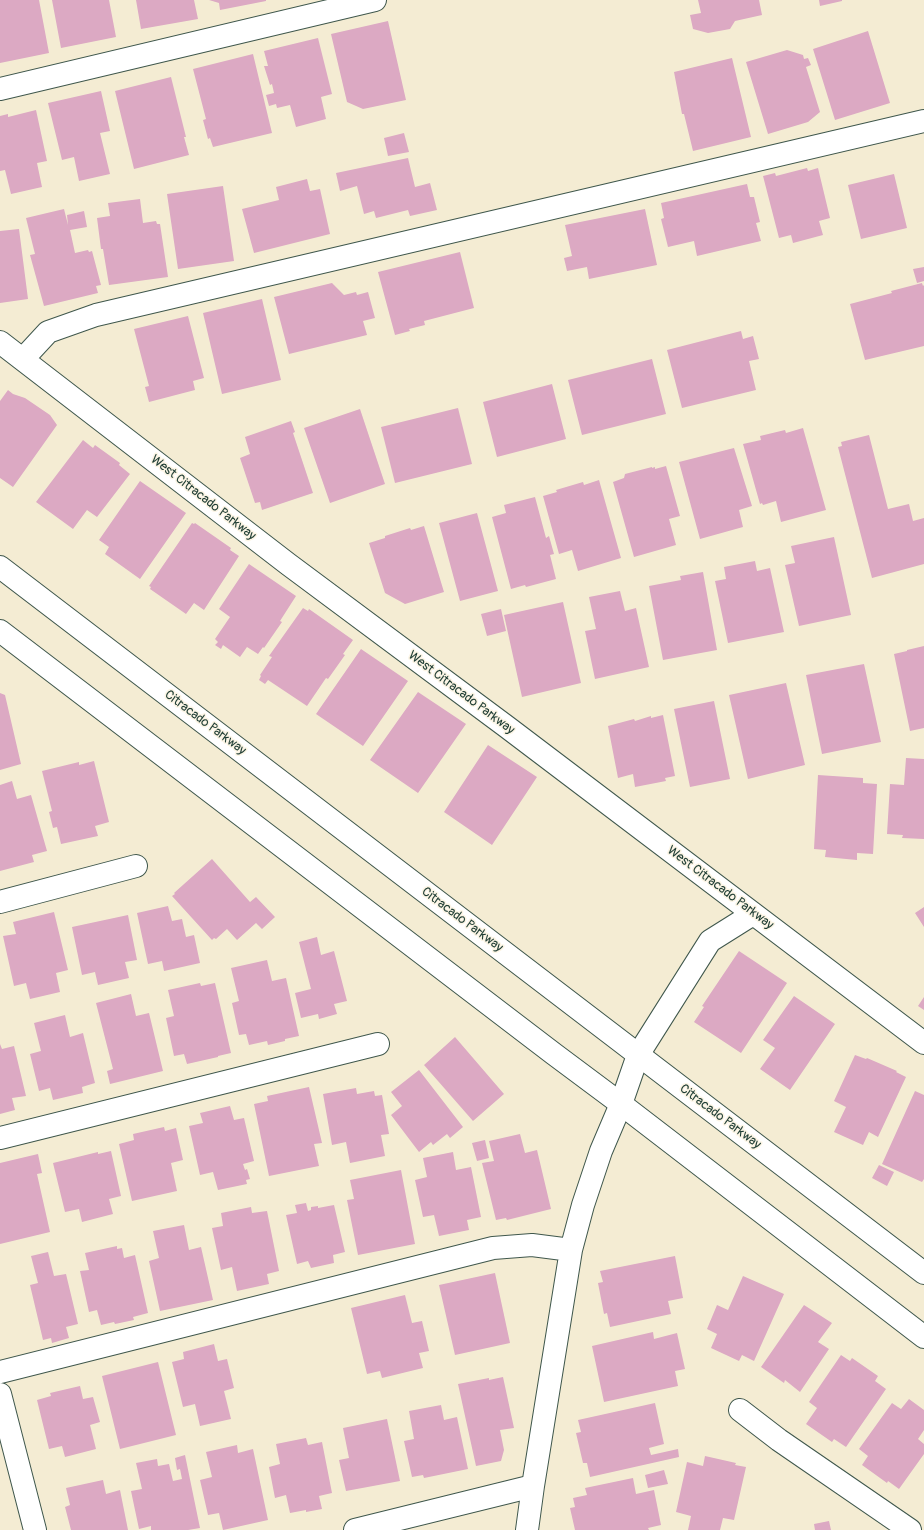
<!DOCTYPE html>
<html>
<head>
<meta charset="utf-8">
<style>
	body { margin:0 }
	canvas { display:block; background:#f4ecd3 }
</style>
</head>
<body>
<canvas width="924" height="1530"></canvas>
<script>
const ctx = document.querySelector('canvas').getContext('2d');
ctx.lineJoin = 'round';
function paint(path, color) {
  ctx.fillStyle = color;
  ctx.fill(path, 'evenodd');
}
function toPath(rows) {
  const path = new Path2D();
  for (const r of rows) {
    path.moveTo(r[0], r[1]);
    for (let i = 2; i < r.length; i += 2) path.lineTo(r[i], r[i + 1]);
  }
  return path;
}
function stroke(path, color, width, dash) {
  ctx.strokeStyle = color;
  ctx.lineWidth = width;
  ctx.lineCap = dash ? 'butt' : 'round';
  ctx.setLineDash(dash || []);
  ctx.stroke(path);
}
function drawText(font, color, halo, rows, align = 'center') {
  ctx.font = font + ' Pangolin,sans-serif';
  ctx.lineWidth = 3;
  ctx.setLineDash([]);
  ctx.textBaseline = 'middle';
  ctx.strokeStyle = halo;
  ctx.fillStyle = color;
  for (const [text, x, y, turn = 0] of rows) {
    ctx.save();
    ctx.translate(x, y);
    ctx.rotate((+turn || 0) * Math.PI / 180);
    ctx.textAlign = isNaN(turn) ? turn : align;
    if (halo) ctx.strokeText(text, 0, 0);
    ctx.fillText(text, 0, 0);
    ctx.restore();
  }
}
paint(toPath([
	[0,0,39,0,49,53,0,63],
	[52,0,109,0,116,37,61,48],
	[136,0,194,0,198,19,141,29],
	[209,0,266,0,266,1,220,10,219,3],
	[698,0,759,0,762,15,735,21,730,29,708,33,693,29,690,15,701,13],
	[819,0,842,0,842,1,820,6],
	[388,21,406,100,363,109,347,102,331,34],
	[868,31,890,103,835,120,813,49],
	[318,38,332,94,321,97,326,119,296,127,290,105,277,108,276,104,269,106,266,95,274,93,272,84,270,85,264,66,268,66,264,51],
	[787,50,803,55,804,59,808,58,811,65,806,67,820,112,808,122,768,134,746,62],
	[253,54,272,133,213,147,210,138,208,139,203,120,206,119,193,69],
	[732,58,751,137,693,151,684,114,682,114,674,72],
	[171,77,186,137,184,137,189,155,134,169,115,91],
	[101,91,110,131,100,133,110,174,79,181,74,157,62,160,48,103],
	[36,110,47,161,37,163,42,187,11,194,5,170,0,171,0,116,8,114,8,117],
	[404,133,409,152,388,156,384,138],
	[408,158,415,187,430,183,437,210,410,216,408,210,376,218,374,211,364,214,357,186,340,191,336,173],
	[807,168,808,171,818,168,830,218,819,221,823,235,793,243,791,235,779,238,763,176,775,173,776,176],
	[894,174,907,228,861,239,848,185],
	[307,179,310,191,320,189,330,234,254,253,242,209,279,200,276,187],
	[747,184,750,197,754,197,760,222,756,223,761,241,697,256,694,241,668,247,661,219,664,218,661,203],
	[223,186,234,261,178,269,167,194],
	[140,199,143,223,156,221,157,224,160,224,168,277,109,285,103,249,101,249,97,218,110,216,108,203],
	[64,209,68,225,67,215,84,211,87,227,70,230,75,253,88,250,89,252,92,251,101,285,96,286,98,293,44,306,30,255,35,254,26,218],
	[645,209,657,265,589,279,587,267,567,271,564,258,572,256,565,225],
	[19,229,28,299,0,303,0,231],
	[460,252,474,308,424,321,425,325,409,329,410,331,395,335,378,272],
	[924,267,924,281,917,283,913,269],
	[332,283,344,295,356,292,357,295,368,292,375,318,363,321,367,335,289,354,274,297],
	[922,283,923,286,924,285,924,346,865,360,850,304,892,293,891,291],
	[262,299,281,380,222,394,203,313],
	[188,316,204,378,193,381,195,390,149,402,145,387,149,386,134,329],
	[741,331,743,339,753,336,759,359,749,361,756,390,682,408,667,350],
	[652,359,666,414,582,435,568,380],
	[552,384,566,439,497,457,483,402],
	[8,390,13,394,25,398,50,415,57,425,13,487,0,478,0,401],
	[458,408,472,464,395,483,381,427],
	[360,409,385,484,330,503,304,428],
	[291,421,295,432,293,433,313,493,262,510,260,502,255,503,240,458,250,454,245,437],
	[803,428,826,510,781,522,776,501,763,505,762,503,760,504,743,444,761,440,760,436,785,430,786,433],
	[869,435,888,509,909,504,913,521,924,518,924,564,872,578,838,447,842,446,841,442],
	[83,440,93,448,95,445,120,463,119,465,130,474,97,517,87,510,73,529,36,502],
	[734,448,752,506,739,510,743,527,700,539,679,462],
	[666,466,680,516,669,519,676,545,634,557,613,482,624,478,625,474,652,467,652,468,655,467,655,469],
	[599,480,621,558,578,571,572,550,559,554,543,496,557,492,556,490,583,482,584,485],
	[140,481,186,513,140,579,105,554,109,547,99,540],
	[535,497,546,538,549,536,554,554,550,555,556,579,526,587,525,585,511,589,492,517,506,513,504,505],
	[477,513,498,591,460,601,439,523],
	[192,523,194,524,195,523,231,548,230,550,239,556,204,610,194,603,186,614,150,589,151,587,149,586],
	[424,526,444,592,405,604,385,593,369,543,385,538,385,536,410,528,411,530],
	[834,537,851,615,799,626,785,565,795,563,791,546],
	[755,561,757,571,770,568,784,632,728,643,715,581,726,579,724,567],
	[249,564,296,596,280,621,282,622,264,648,263,647,258,654,247,647,240,657,223,645,221,649,215,645,218,642,215,639,230,617,219,609],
	[703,572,717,650,663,660,649,586,681,580,680,576],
	[620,591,625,611,636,608,649,667,595,679,585,631,596,629,589,597],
	[563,602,581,683,522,697,504,615],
	[303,608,308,611,309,609,353,640,343,654,345,655,328,679,326,678,307,706,268,680,265,684,259,680,261,676,260,675,272,657,269,656],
	[501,609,506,631,487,636,481,614],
	[924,646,924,728,910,731,894,654,907,651,907,650],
	[361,649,408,681,363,746,316,714],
	[864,664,881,742,822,754,806,675],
	[786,683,805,765,748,779,729,695],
	[418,692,466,724,418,793,370,760],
	[0,693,5,695,21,764,0,770],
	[714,701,730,779,690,787,674,709],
	[663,715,675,776,665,778,666,781,635,787,633,774,618,778,608,726,634,719,635,721,651,716,651,718],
	[488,745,537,777,492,845,444,812],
	[906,758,924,759,924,839,902,838,903,835,887,834,890,784,904,785],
	[94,761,109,822,95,826,98,836,61,844,57,827,53,828,49,812,52,811,42,771,79,762,79,765],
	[818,775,863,778,863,783,877,784,873,854,857,853,857,860,825,857,826,850,814,849],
	[12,781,17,799,31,795,47,851,32,855,34,862,0,871,0,785],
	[212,859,250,902,256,897,275,917,262,929,256,923,237,940,227,929,216,939,214,938,212,940,172,896,175,894,174,893],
	[168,906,172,921,182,919,186,937,194,935,200,963,164,971,162,961,148,964,137,913],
	[924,907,924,927,915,913],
	[54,912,68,970,56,973,60,992,30,999,26,983,14,986,3,936,16,934,13,922],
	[128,915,137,960,125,962,129,978,98,985,95,972,82,975,72,927],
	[317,937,321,955,334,951,347,1001,334,1004,337,1014,319,1019,318,1014,301,1018,295,993,311,989,299,942],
	[739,951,787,983,741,1053,694,1022,704,1007,702,1006],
	[267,960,272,981,286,978,299,1036,285,1039,285,1041,268,1045,267,1041,249,1045,246,1034,239,1035,232,1003,239,1001,231,968],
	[200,983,201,986,215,983,231,1053,218,1056,218,1057,187,1064,184,1054,174,1056,166,1018,174,1016,168,990],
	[131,994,136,1016,149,1013,163,1071,110,1084,107,1071,113,1069,96,1003],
	[794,996,835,1024,790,1090,760,1069,775,1048,763,1040],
	[924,997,924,1010,918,1006],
	[65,1015,70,1037,83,1033,95,1083,82,1087,83,1093,53,1100,50,1088,39,1091,30,1054,41,1051,34,1023],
	[455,1037,504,1094,473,1121,424,1065],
	[0,1044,2,1049,14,1046,26,1096,12,1098,15,1110,0,1114],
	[855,1055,866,1059,867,1058,897,1071,896,1072,906,1077,878,1137,869,1132,863,1145,834,1132,846,1107,834,1101],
	[419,1070,463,1127,450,1138,447,1134,433,1145,431,1142,419,1152,391,1115,402,1106,391,1092],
	[309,1087,322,1143,314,1144,319,1166,269,1176,254,1104,268,1101,267,1096],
	[356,1088,357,1094,374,1091,375,1096,382,1095,389,1134,381,1135,385,1156,350,1163,346,1142,332,1145,323,1094],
	[915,1091,924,1095,924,1179,922,1182,882,1164],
	[230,1106,234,1120,244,1118,254,1161,243,1164,245,1170,247,1169,250,1179,246,1180,247,1184,218,1190,213,1172,200,1175,189,1126,203,1123,200,1113],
	[164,1127,165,1131,176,1128,183,1160,171,1163,177,1191,132,1201,119,1144,134,1140,133,1134],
	[520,1134,525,1153,537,1150,551,1209,507,1220,506,1218,496,1220,482,1163,494,1161,489,1141],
	[485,1140,489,1158,477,1161,472,1143],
	[111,1151,121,1196,109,1199,113,1214,82,1222,79,1209,65,1212,53,1163,98,1152,98,1154],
	[453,1152,456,1170,471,1167,481,1217,467,1220,469,1230,439,1236,434,1215,423,1217,415,1180,427,1177,423,1158],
	[38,1154,42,1173,37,1174,50,1232,0,1244,0,1163],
	[879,1165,894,1172,887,1186,872,1178],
	[401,1170,415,1244,358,1255,347,1200,354,1199,350,1180],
	[306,1203,308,1211,311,1210,311,1207,318,1206,318,1208,334,1205,345,1252,333,1255,334,1263,311,1268,308,1261,297,1264,286,1215,297,1213,295,1205],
	[251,1207,252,1213,267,1211,279,1271,267,1274,269,1284,237,1291,232,1267,221,1270,212,1228,223,1226,221,1213],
	[184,1225,189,1250,201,1247,213,1300,160,1311,149,1261,159,1258,153,1231],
	[117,1246,117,1249,122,1248,124,1258,135,1255,148,1313,133,1317,134,1320,115,1324,114,1322,101,1325,97,1310,89,1312,80,1271,89,1270,85,1253],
	[48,1252,54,1276,66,1274,78,1324,66,1327,69,1338,52,1343,51,1338,43,1340,30,1285,38,1283,31,1256],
	[675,1256,683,1298,668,1301,671,1314,610,1327,607,1313,604,1314,598,1283,603,1282,600,1271],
	[495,1273,510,1343,455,1355,439,1285],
	[743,1276,784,1294,754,1361,742,1355,739,1361,711,1348,717,1334,707,1329,717,1305,728,1310],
	[405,1295,412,1323,422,1321,429,1351,419,1353,423,1368,382,1378,380,1371,367,1374,351,1308],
	[804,1305,832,1323,818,1342,829,1349,800,1392,785,1380,784,1383,761,1367],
	[653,1332,654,1339,677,1333,685,1369,675,1371,678,1386,604,1402,592,1346],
	[214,1344,218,1361,227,1359,234,1388,224,1391,231,1419,200,1426,195,1404,183,1407,172,1362,184,1359,183,1352],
	[841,1355,850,1361,852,1358,878,1376,875,1381,886,1389,846,1447,834,1439,832,1442,806,1424,817,1408,809,1402],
	[158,1362,176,1435,120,1449,102,1376],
	[503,1377,514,1428,500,1430,504,1450,501,1461,476,1466,458,1384,489,1378,489,1380],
	[80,1386,83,1399,93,1397,100,1422,90,1425,96,1449,65,1457,62,1446,49,1449,37,1400,51,1396,50,1393],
	[909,1399,924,1410,924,1430,918,1439,924,1444,924,1454,899,1489,888,1481,887,1483,862,1465,868,1456,859,1449,892,1403,901,1409],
	[655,1403,664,1444,649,1448,651,1455,678,1449,679,1457,590,1477,587,1463,583,1463,576,1433,581,1432,578,1420],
	[441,1405,444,1420,457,1417,468,1469,424,1478,423,1475,412,1477,404,1441,414,1439,409,1411],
	[387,1419,400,1481,346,1491,339,1460,349,1458,343,1428],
	[306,1438,308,1445,322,1442,332,1493,319,1496,322,1509,306,1512,306,1510,290,1513,286,1495,275,1498,269,1467,280,1464,276,1444],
	[237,1445,238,1453,253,1449,268,1520,223,1530,219,1513,208,1515,200,1480,212,1477,206,1452],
	[185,1455,200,1528,188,1530,151,1530,151,1526,139,1529,131,1491,142,1489,136,1463,157,1459,158,1466,169,1464,173,1481,182,1479,180,1469,177,1470,175,1458],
	[705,1456,736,1463,735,1465,746,1467,734,1520,723,1518,720,1530,688,1530,691,1516,676,1512,687,1462,703,1466],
	[664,1470,668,1484,648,1488,645,1475],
	[633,1478,636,1494,654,1490,661,1525,648,1528,649,1530,575,1530,570,1508,575,1507,573,1498,587,1495,585,1488],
	[103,1480,106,1494,120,1490,128,1530,71,1530,65,1507,70,1505,66,1488],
	[829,1521,831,1530,815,1530,814,1524]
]), '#dca9c3');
const street = toPath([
	[0,89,375,0],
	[0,342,288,564,507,727,924,1043],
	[23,359,48,332,96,315,924,121],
	[0,902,136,866],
	[0,1138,378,1044],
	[0,1372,493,1248,532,1245,571,1250],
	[0,1394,35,1530],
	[740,1410,779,1440,910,1530],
	[355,1530,533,1486],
	[527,1530,533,1486,571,1250,583,1205,601,1151,621,1104,638,1055,710,941,753,914]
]);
const secondary = toPath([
	[0,567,924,1273],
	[0,631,554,1054,621,1104,924,1337]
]);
stroke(street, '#3f574c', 24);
stroke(secondary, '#3f574c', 24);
stroke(street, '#fff', 22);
stroke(secondary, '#fff', 22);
drawText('13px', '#1f3d34', '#fcf5e5', [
	["West Citracado Parkway",203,498,38],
	["West Citracado Parkway",461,693,37],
	["Citracado Parkway",205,723,37],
	["West Citracado Parkway",720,888,37],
	["Citracado Parkway",462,920,37],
	["Citracado Parkway",720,1117,37]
]);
</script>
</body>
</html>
